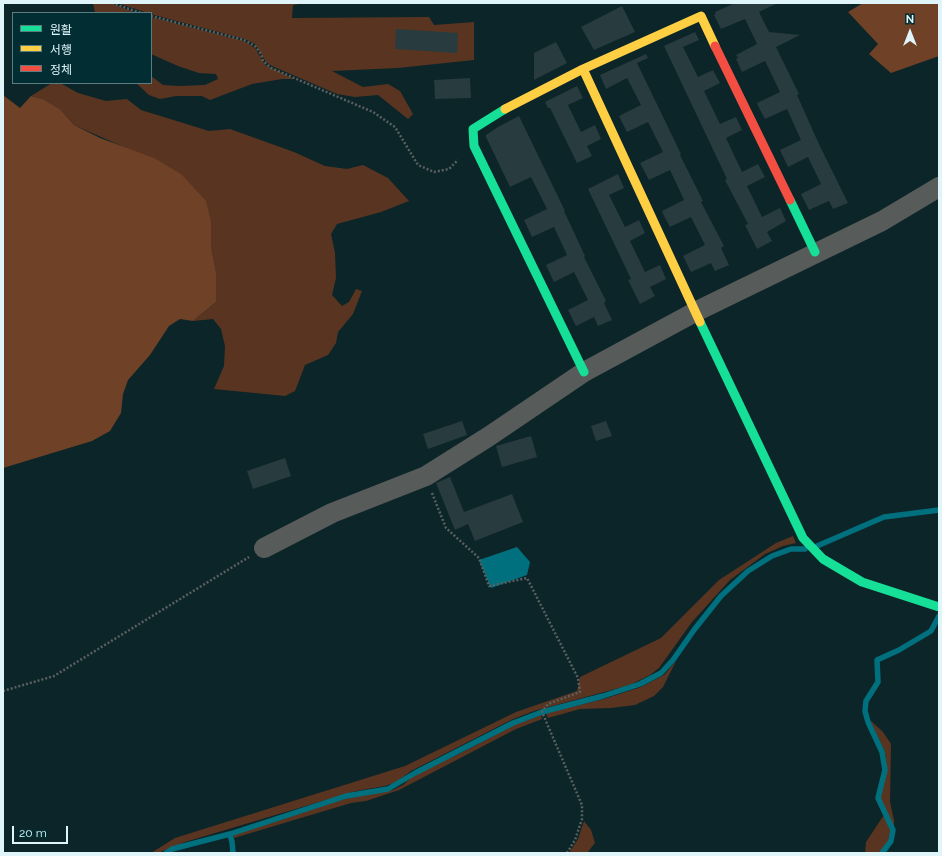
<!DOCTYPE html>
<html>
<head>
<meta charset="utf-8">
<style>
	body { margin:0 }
	#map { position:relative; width:942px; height:856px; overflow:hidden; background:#0c2528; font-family:Raleway,"Noto Sans KR",sans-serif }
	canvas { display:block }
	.frame { position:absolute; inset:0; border:4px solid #e0f5f9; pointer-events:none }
	.legend { position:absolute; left:12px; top:12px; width:140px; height:72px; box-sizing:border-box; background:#012d33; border:1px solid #5a7d82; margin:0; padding:5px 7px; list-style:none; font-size:12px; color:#e0f5f9 }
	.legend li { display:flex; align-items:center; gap:8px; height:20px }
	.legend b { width:20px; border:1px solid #5a7d82 }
	.north { position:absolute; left:890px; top:12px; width:40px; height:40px; -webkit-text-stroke:3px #012d33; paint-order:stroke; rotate:0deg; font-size:11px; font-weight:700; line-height:16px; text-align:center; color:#e0f5f9 }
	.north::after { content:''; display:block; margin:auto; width:14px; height:18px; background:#e0f5f9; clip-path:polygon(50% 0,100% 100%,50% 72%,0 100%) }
	.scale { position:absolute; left:12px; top:826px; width:56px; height:18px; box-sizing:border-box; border:2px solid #e0f5f9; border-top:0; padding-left:5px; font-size:12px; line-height:14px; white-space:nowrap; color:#e0f5f9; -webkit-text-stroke:3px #012d33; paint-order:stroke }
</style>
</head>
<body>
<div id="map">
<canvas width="942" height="856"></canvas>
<div class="frame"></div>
<ul class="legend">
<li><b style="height:5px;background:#16e098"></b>원활</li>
<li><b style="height:5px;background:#ffcf43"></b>서행</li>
<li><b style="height:5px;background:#f24e42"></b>정체</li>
</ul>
<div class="north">N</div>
<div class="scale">20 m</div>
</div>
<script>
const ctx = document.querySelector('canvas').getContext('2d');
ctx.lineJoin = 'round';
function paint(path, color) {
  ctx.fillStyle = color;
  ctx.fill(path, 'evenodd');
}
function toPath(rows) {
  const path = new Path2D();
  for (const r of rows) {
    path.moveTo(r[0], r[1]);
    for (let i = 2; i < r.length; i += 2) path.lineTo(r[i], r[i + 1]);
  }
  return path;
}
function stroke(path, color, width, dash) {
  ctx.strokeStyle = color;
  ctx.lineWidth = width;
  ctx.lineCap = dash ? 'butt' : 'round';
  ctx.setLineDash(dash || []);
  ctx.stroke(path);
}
paint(toPath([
	[93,3,110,3,137,13,95,13],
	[117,3,305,3,293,5,292,18,429,17,434,25,474,22,474,60,398,68,332,71,363,87,388,84,400,91,413,114,408,119,378,95,355,97,337,94,272,66,266,62,255,44,245,39,154,15],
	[151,17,244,41,255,48,265,65,294,79,282,79,252,84,210,100,202,96,176,96,160,99,149,95,136,83,151,83,151,76,163,85,179,86,205,85,218,79,216,74,199,73,178,66,151,54],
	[52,83,60,83,78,93,106,101,127,99,141,110,209,131,230,129,294,152,325,166,347,169,363,165,388,178,409,201,381,212,337,224,331,234,335,253,336,278,332,295,342,306,349,302,356,289,362,291,353,314,338,332,336,343,328,355,305,365,295,391,285,396,214,389,224,366,225,346,221,329,213,319,193,321,216,302,216,272,211,246,211,222,126,148,74,125,60,109,43,99,31,96],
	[793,536,796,543,783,546,765,554,730,580,692,622,659,668,650,675,630,685,534,711,513,719,411,771,396,782,385,786,356,791,185,842,158,853,151,853,175,838,405,766,516,712,577,691,580,677,661,638,719,580,776,543],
	[676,661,663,687,654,696,635,705,611,708,580,709,548,718,546,713,604,699,641,687,664,675],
	[541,715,542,719,516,729,399,790,366,801,351,803,234,838,234,834,347,798,393,790,403,785,418,772,457,755,516,724],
	[870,720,883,732,891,744,890,802,894,820,894,829,880,797,887,769,885,752],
	[884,815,891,832,889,840,881,853,865,853,866,842],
	[584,821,591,830,595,843,587,853,569,853,578,839]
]), '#593521');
paint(toPath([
	[863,3,939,3,939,56,891,73,869,54,878,44,848,12],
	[3,95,20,108,31,96,43,99,60,109,74,125,100,138,154,158,181,174,206,201,211,222,211,246,216,272,216,302,193,321,180,319,169,326,150,355,128,380,123,394,121,413,110,431,92,441,3,468]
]), '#6f4127');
paint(toPath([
	[517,547,530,562,527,575,491,588,479,560]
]), '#01707e');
stroke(toPath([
	[817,546,884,517,939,510],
	[230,834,232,842,233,853],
	[166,853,172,849,230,834,346,796,388,789,415,773,513,723,542,712,603,696,640,684,661,673,673,660,694,630,721,596,748,571,772,556,791,549,805,549],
	[882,853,891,841,893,830,878,798,885,770,882,752,868,722,865,711,866,701,878,682,877,660,899,650,931,631,939,616]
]), '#01707e', 5.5);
paint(toPath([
	[735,3,778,3,759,12,769,32,800,35,776,47,799,94,797,95,818,142,848,203,833,209,829,201,809,210,801,194,821,184,808,157,788,167,780,150,801,140,787,109,765,119,758,106,757,103,780,92,765,61,742,72,736,59,738,58,736,55,757,44,745,19,721,29,714,15,716,14,715,12],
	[622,6,635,32,594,50,581,27],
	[396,29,458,33,457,53,395,49],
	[695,32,699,40,683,47,698,77,713,70,720,83,704,91,720,124,736,117,742,130,726,138,742,172,758,164,765,177,747,186,762,217,780,208,786,221,767,232,772,241,757,249,745,225,748,224,725,180,727,179,664,46],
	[556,42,567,63,534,80,534,53],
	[646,54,648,58,637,63,681,154,680,155,703,201,701,202,724,246,721,248,729,265,715,271,711,263,691,272,683,256,705,245,691,217,670,227,664,216,662,211,684,200,670,170,649,180,640,163,663,152,648,122,627,132,619,116,641,105,627,78,606,89,600,75],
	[470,78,471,98,435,99,434,80],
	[577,86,583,98,568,105,581,132,595,125,601,139,587,146,592,156,577,163,550,108,548,108,545,102],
	[519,116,565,211,564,211,585,256,584,257,606,301,604,303,612,320,598,326,594,317,576,326,568,310,588,300,574,272,554,282,546,265,567,255,554,227,532,237,524,220,547,209,531,177,510,187,486,137,486,135,498,127],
	[618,174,624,188,609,195,625,227,639,220,645,233,630,241,645,272,660,265,666,279,650,287,655,296,640,304,628,280,631,279,588,189],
	[462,421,467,435,428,449,423,434],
	[606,421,612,436,596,441,591,426],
	[531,436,537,457,502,467,496,446],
	[285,458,291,476,253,489,247,471],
	[450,477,464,512,512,494,523,522,475,541,468,524,455,530,436,483]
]), '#283b3e');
stroke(toPath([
	[112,3,141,13],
	[151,16,244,40,255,46,261,54,263,61,271,68,373,112,395,127,418,165,434,172,449,169,458,160],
	[432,493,446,528,479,558,489,586,527,578,578,678,580,692,548,704,542,712,582,805,582,819,575,840,567,853],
	[3,691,54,676,249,557]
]), '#586060', 2.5, [2, 2]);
stroke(toPath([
	[264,548,332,513,426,476,488,437,584,372,695,312,882,221,939,187]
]), '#575b5a', 20);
stroke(toPath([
	[505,109,473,129,474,146,584,372],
	[790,200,815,252],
	[700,322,803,538,823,559,862,582,939,607]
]), '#16e098', 9);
stroke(toPath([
	[583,69,700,322],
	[505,109,583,69,701,16,715,46]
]), '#ffcf43', 9);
stroke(toPath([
	[715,46,790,200]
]), '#f24e42', 9);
</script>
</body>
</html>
